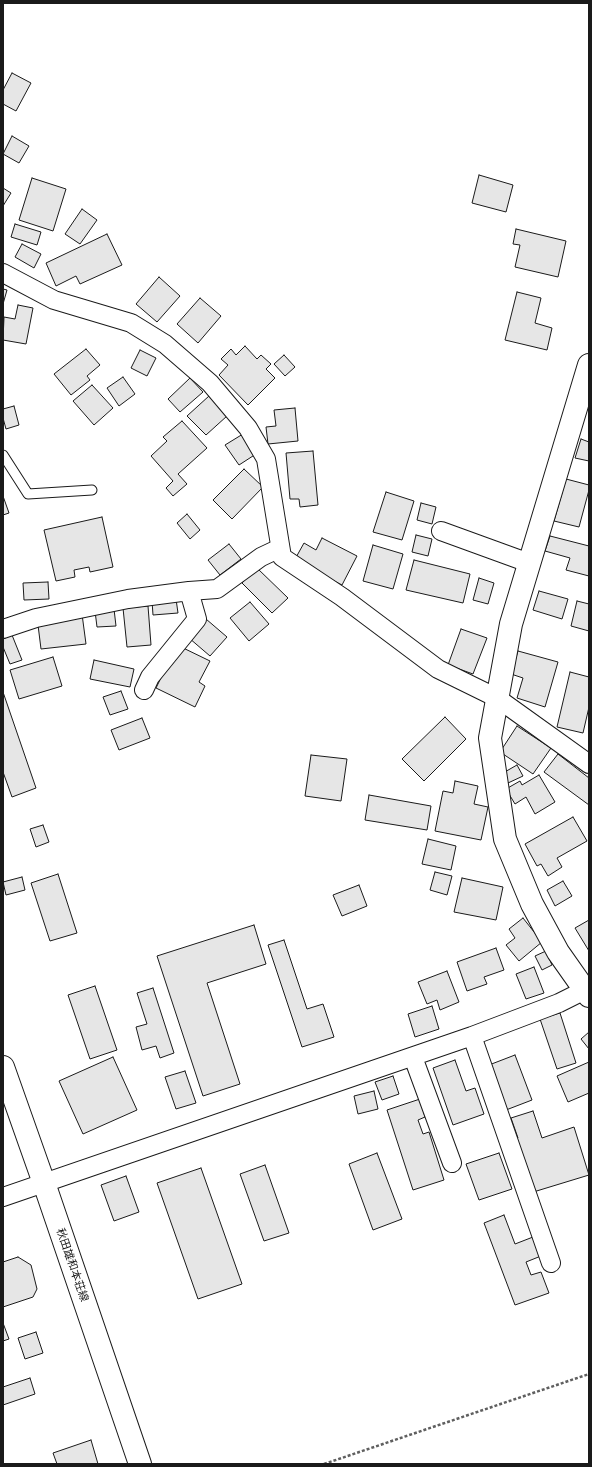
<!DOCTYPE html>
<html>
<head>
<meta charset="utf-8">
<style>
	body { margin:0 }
	#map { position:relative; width:592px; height:1467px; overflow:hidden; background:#fff; font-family:Figtree,sans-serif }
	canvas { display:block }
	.frame { position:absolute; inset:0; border:4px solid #1a1a1a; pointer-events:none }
</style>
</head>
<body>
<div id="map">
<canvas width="592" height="1467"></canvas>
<div class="frame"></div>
</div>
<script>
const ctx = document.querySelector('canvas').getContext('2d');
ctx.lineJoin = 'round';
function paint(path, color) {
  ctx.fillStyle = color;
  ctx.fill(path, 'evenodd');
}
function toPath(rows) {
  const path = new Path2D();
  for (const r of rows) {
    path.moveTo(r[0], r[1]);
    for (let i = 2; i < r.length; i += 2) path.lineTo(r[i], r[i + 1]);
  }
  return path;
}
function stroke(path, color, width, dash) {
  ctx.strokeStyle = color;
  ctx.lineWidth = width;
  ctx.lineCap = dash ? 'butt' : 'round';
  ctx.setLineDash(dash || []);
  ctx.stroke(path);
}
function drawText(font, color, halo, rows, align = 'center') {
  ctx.font = font + ' Figtree,"Noto Sans JP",sans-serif';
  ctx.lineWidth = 3;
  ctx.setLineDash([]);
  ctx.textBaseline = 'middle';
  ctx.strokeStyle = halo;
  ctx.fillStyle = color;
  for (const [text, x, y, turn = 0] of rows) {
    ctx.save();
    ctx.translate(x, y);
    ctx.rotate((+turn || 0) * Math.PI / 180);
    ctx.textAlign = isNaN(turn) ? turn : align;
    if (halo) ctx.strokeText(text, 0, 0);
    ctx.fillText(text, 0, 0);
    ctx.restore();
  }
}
const building = toPath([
	[12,73,31,83,16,111,3,104,3,90,12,73],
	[12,136,29,146,19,163,3,154,12,136],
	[479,175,513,185,506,212,472,203,479,175],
	[32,178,66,189,53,231,19,220,32,178],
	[3,188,11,193,3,206,3,188],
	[82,209,97,220,80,244,65,234,82,209],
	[15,224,41,232,37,245,11,237,15,224],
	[516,229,566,241,558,277,515,267,520,245,513,244,516,229],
	[107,234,122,265,80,284,76,276,56,286,46,263,107,234],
	[22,244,41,254,34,268,15,257,22,244],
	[159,277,180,296,157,322,136,304,159,277],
	[3,289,7,290,3,304,3,289],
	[517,292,541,298,535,323,552,328,547,350,505,340,517,292],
	[200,298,221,316,198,343,177,324,200,298],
	[18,305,33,308,26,344,3,340,4,317,15,319,18,305],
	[245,346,257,359,261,355,271,364,266,369,275,378,248,405,219,375,228,365,221,359,231,349,236,355,245,346],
	[86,349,100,365,87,376,90,380,71,395,54,374,86,349],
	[140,350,156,358,147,376,131,368,140,350],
	[284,355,295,367,285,376,274,364,284,355],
	[123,377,135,394,119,406,107,388,123,377],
	[190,378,203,392,180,412,168,399,190,378],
	[92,385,113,408,94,425,73,401,92,385],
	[209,396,227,416,206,435,187,416,209,396],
	[14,406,19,425,6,429,3,418,3,409,14,406],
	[295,408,298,441,268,444,266,427,276,426,274,410,295,408],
	[182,421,207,448,178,474,187,484,173,496,166,488,173,481,151,456,167,441,163,437,182,421],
	[243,434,256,454,239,465,225,445,243,434],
	[581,439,589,442,589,461,575,458,581,439],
	[313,451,318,505,300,507,299,499,290,499,286,453,313,451],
	[244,469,263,487,232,519,213,500,244,469],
	[566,479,589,485,589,490,579,527,554,521,566,479],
	[386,492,414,501,402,540,373,532,386,492],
	[3,496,9,513,3,515,3,496],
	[421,503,436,507,432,524,417,520,421,503],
	[187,514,200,530,190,539,177,523,187,514],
	[102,517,113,567,90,572,89,567,74,570,75,577,56,581,44,530,102,517],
	[416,535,432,539,428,556,412,552,416,535],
	[550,536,589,546,589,576,566,570,570,558,545,551,550,536],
	[322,538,357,556,342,585,294,561,304,543,316,550,322,538],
	[229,544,241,559,220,575,208,560,229,544],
	[373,545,403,554,393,589,363,581,373,545],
	[414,560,470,574,463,603,406,590,414,560],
	[257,568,288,598,272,613,242,583,257,568],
	[479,578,494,583,488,604,473,600,479,578],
	[48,582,49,599,24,600,23,583,48,582],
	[539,591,568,599,562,619,533,610,539,591],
	[176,599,178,613,153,615,152,601,176,599],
	[577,601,589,604,589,631,571,626,577,601],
	[250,602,269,624,249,641,230,618,250,602],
	[148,606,151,645,127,647,123,608,148,606],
	[114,609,116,626,97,627,95,611,114,609],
	[82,614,86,644,41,649,38,625,82,614],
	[206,619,227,637,210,656,189,638,206,619],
	[461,629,487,638,473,674,448,665,461,629],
	[12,635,22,660,10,664,3,647,3,639,12,635],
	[177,645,210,661,199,682,205,686,195,707,156,688,177,645],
	[518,651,558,662,545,707,517,698,523,678,511,674,518,651],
	[53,657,62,686,19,699,10,670,53,657],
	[94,660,134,669,130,687,90,679,94,660],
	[570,672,589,677,589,707,583,733,557,727,570,672],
	[121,691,128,709,110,715,103,697,121,691],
	[3,692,36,788,12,797,3,772,3,692],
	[445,717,466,739,424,781,402,759,445,717],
	[142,718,150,738,119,750,111,730,142,718],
	[517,726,551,748,533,774,500,752,517,726],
	[558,754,589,778,589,805,544,772,558,754],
	[311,755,347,759,341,801,305,796,311,755],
	[517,765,523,776,508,783,503,773,517,765],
	[539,775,555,802,535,814,526,797,515,804,506,789,520,781,522,785,539,775],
	[455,781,478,786,474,804,488,807,481,840,435,831,443,791,453,793,455,781],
	[369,795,431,806,427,830,365,820,369,795],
	[573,817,587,841,557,858,562,867,548,876,541,864,537,866,525,844,573,817],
	[43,825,49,842,36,847,30,829,43,825],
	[428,839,456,846,451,870,422,864,428,839],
	[435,872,452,876,447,895,430,890,435,872],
	[58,874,77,933,50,941,31,883,58,874],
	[22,877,25,890,6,895,3,882,22,877],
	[462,878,503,887,496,920,454,912,462,878],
	[563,881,572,896,555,906,547,890,563,881],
	[359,885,367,906,342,916,333,895,359,885],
	[523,918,542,942,519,961,506,945,515,938,509,929,523,918],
	[589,920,589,951,575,928,589,920],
	[254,925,266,964,207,983,240,1084,203,1096,157,956,254,925],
	[284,940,307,1009,323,1004,334,1037,302,1047,268,945,284,940],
	[496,948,504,970,484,977,487,984,467,991,457,962,496,948],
	[546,951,552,965,542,970,535,956,546,951],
	[534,967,544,993,526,999,516,974,534,967],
	[447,971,459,1002,440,1010,437,1000,427,1004,418,982,447,971],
	[95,986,117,1050,90,1059,68,995,95,986],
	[153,988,174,1053,160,1058,156,1046,142,1050,136,1027,147,1024,137,993,153,988],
	[432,1006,439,1029,415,1037,408,1014,432,1006],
	[560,1013,576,1063,557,1069,540,1019,560,1013],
	[589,1032,589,1049,581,1039,589,1032],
	[515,1055,532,1100,506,1110,489,1065,515,1055],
	[113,1057,137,1110,83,1134,59,1081,113,1057],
	[455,1060,466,1091,475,1088,484,1114,453,1125,433,1068,455,1060],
	[589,1062,589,1093,568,1102,557,1076,589,1062],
	[185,1071,196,1103,176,1109,165,1077,185,1071],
	[393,1076,399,1094,382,1100,375,1082,393,1076],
	[374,1091,378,1109,358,1114,354,1096,374,1091],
	[420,1099,425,1117,418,1120,423,1134,429,1132,444,1180,413,1190,387,1110,420,1099],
	[533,1111,542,1138,574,1127,589,1175,530,1193,513,1140,518,1138,511,1118,533,1111],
	[377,1153,402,1219,373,1230,349,1164,377,1153],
	[499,1153,512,1189,479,1200,466,1164,499,1153],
	[265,1165,289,1233,264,1241,240,1174,265,1165],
	[201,1168,242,1284,198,1299,157,1183,201,1168],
	[126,1176,139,1212,114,1221,101,1185,126,1176],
	[504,1215,515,1244,533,1237,541,1256,526,1262,531,1275,541,1272,549,1293,515,1305,484,1223,504,1215],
	[18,1257,31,1265,37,1289,33,1297,3,1307,3,1262,18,1257],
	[3,1323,9,1339,3,1341,3,1323],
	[36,1332,43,1353,25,1359,18,1338,36,1332],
	[30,1378,35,1394,3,1405,3,1387,30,1378],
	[91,1440,98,1464,57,1464,53,1453,91,1440]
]);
paint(building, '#e6e6e6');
stroke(building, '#1a1a1a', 1);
const service = toPath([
	[3,455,28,494,92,490]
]);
const minor = toPath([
	[3,273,54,300,131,323,165,344,210,383,248,428,266,459,282,557,342,597,438,669,497,698,589,764],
	[441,531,529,563],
	[3,629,36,618,128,599,189,591,217,589,261,557,280,548],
	[144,690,150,677,197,619,189,591],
	[472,1036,551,1263],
	[413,1057,452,1163],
	[3,1197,472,1036,559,1003,585,990]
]);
const tertiary = toPath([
	[589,365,511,624,490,738,505,839,532,904,558,952,589,996]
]);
const primary = toPath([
	[3,1067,44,1183,140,1464]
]);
stroke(service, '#1a1a1a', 11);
stroke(minor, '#1a1a1a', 20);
stroke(tertiary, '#1a1a1a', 24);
stroke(primary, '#1a1a1a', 24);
stroke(toPath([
	[324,1464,589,1374]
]), '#5f5f5f', 2.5, [3, 2]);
stroke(service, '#fff', 9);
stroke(minor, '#fff', 18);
stroke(tertiary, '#fff', 22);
stroke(primary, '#fff', 22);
drawText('11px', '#1a1a1a', '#fff', [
	["秋田雄和本荘線",72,1265,71]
]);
</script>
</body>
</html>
